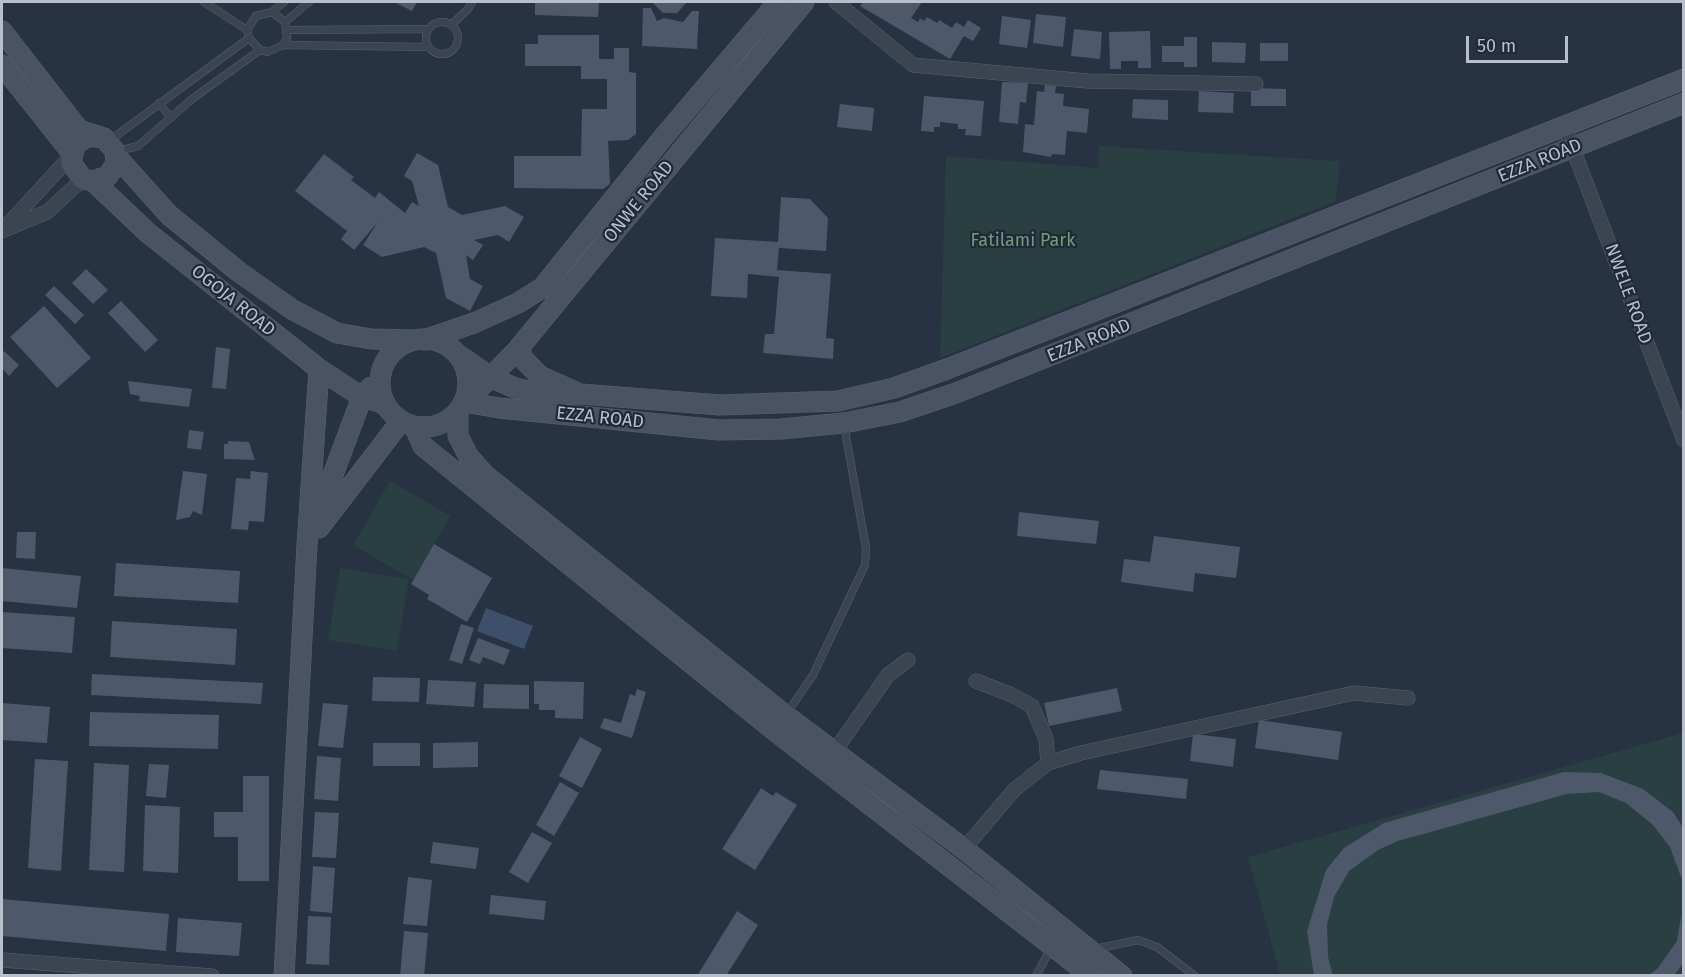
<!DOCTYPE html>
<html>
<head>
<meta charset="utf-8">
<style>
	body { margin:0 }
	#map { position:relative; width:1685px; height:977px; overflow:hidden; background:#273242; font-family:"Fira Sans",sans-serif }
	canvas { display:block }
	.frame { position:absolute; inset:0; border:3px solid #b8bfcb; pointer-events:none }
	.scale { position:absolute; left:1466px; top:36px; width:102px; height:27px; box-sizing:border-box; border:3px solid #b8bfcb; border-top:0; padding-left:8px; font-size:18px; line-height:21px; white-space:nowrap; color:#b8bfcb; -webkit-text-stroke:4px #202937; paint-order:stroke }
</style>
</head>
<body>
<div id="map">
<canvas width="1685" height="977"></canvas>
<div class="frame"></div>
<div class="scale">50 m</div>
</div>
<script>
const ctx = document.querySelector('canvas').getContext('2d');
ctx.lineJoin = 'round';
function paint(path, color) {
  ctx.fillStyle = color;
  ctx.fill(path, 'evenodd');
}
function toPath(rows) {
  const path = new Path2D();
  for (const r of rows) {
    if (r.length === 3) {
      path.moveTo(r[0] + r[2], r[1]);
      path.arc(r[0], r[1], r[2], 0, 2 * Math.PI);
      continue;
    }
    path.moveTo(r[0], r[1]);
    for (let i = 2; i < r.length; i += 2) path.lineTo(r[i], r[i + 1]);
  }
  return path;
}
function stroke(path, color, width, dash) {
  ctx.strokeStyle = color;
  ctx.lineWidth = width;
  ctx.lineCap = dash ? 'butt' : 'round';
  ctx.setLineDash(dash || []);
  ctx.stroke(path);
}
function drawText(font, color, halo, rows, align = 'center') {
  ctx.font = font + ' "Fira Sans",sans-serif';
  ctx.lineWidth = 4.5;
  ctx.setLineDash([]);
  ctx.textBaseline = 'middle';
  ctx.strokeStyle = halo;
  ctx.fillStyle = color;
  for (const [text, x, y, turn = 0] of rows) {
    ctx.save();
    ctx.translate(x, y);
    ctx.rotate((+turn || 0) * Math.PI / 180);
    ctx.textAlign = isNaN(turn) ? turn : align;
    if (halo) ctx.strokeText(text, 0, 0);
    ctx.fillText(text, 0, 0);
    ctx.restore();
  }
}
paint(toPath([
	[1099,146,1340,161,1336,201,940,358,946,156,1098,168],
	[390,481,451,516,413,580,353,545],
	[340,568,409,579,397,651,328,640],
	[1683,733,1683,975,1280,975,1248,857]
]), '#293f42');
paint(toPath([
	[486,608,533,626,524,649,477,631]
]), '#3d4f6a');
paint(toPath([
	[394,2,417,2,412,11],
	[535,2,599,2,598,17,535,15],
	[652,2,687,2,677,13,663,13],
	[863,2,922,2,911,18,918,22,920,18,924,21,927,17,937,23,939,20,952,28,956,22,964,27,968,20,981,28,973,41,964,36,950,59,860,6],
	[643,8,651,8,657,21,664,18,683,22,692,11,699,11,697,49,642,46],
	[1036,14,1066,17,1063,47,1033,43],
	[1002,16,1031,20,1027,48,999,44],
	[1074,29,1102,32,1100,59,1071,56],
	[1150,31,1151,68,1138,68,1138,61,1121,61,1121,69,1110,69,1109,32],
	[538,35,599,35,599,59,614,59,614,48,629,48,629,72,636,73,636,134,628,140,608,141,610,184,603,189,514,188,514,156,581,156,582,109,607,109,607,79,581,79,581,66,525,66,525,44,538,44],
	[1184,37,1197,37,1197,67,1184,67,1184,62,1162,62,1162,46,1184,46],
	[1212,42,1246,43,1245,63,1212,62],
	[1260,43,1288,43,1288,61,1260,61],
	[1002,82,1028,83,1026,103,1020,102,1018,124,999,122],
	[1045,85,1056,86,1055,93,1064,94,1063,106,1089,109,1087,133,1067,131,1065,155,1052,154,1051,157,1023,152,1025,124,1034,125,1037,91,1044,92],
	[1251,88,1286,89,1286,106,1251,106],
	[1199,91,1234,93,1233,113,1198,112],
	[924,96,984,101,981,136,965,135,966,129,958,129,958,124,940,122,940,127,934,127,934,132,921,131],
	[1133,99,1168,100,1168,120,1132,118],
	[840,104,874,108,872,131,837,127],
	[417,153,438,165,448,207,462,215,505,206,524,217,509,242,498,235,474,240,483,245,473,260,466,255,470,279,483,286,470,311,446,298,436,253,424,247,382,257,363,245,377,223,354,250,341,239,347,231,295,191,324,154,354,177,351,180,375,198,379,192,405,213,412,202,419,206,412,181,404,176],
	[781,197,810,199,828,218,826,251,779,248,777,270,831,274,826,338,834,339,833,359,763,353,765,334,774,334,779,277,748,274,747,298,711,296,715,238,778,242],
	[86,269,108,290,93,304,72,283],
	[54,286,84,315,75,324,45,295],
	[121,301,158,340,145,352,108,313],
	[44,306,91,358,57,388,10,337],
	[216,347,230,349,226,389,212,388],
	[4,351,19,365,9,376,2,368,2,354],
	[128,381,192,389,189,407,139,401,140,396,130,394],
	[189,430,204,432,201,450,187,448],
	[228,441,249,442,255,460,224,459,224,444,228,444],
	[183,471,207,474,202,515,193,511,190,517,176,520],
	[251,471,268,473,264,522,249,521,248,530,231,529,236,478,250,479],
	[1019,512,1099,521,1096,544,1017,536],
	[17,532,36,532,35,559,16,558],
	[1154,536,1240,547,1236,578,1195,573,1193,592,1121,582,1124,559,1150,562],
	[434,544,492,578,467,622,427,599,429,595,411,584],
	[116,563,240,571,238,603,114,596],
	[2,568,81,576,77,608,2,601],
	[2,612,75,617,72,653,2,648],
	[112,621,237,629,235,665,110,657],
	[461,624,474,628,462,664,449,660],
	[478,638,510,650,504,665,483,657,480,664,469,660],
	[92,674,263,683,261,704,91,695],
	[373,677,420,678,419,702,372,701],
	[428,680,476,682,474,707,426,704],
	[534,681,584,682,583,719,555,718,555,710,539,710,539,704,534,704],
	[484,684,529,685,529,709,483,708],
	[1117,688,1122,711,1049,726,1044,703],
	[637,689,646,692,632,738,600,728,604,718,621,723,630,694,635,696],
	[2,703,50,707,47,743,2,740],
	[323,703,348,705,343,748,318,746],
	[90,712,219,715,218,749,89,746],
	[1259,720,1342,732,1338,760,1255,748],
	[1193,734,1236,739,1233,767,1190,761],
	[580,737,602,749,582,788,559,776],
	[478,742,478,767,433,768,433,743],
	[373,743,420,743,420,766,373,766],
	[317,756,341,758,338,801,314,799],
	[35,759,68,761,61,871,28,868],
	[94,763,129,765,124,872,89,870],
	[149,764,169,765,166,798,146,796],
	[1100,770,1188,779,1186,799,1097,789],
	[1564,772,1601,773,1643,789,1673,812,1684,829,1684,876,1681,877,1670,847,1653,825,1626,803,1599,792,1567,794,1398,841,1378,850,1349,871,1334,897,1327,925,1328,957,1333,976,1314,976,1307,931,1326,870,1344,848,1384,823],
	[243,776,269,776,269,881,238,881,238,837,214,837,214,812,243,812],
	[560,782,579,793,554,836,536,825],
	[761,788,773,796,776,792,797,805,755,870,722,849],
	[145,805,180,807,178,873,143,871],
	[315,812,339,813,336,858,312,857],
	[532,832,552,843,528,883,509,872],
	[433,842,479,848,476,869,430,863],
	[313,866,335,868,332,913,310,911],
	[408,877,432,880,427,926,403,924],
	[491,895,546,901,544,920,489,914],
	[2,899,169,914,166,951,2,936],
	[737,911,758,925,726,976,697,976],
	[308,916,331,917,329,965,306,964],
	[1681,916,1684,962,1674,976,1648,976,1658,968,1677,941],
	[178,918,242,923,239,956,176,952],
	[404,931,428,933,424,976,400,976]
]), '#4d596a');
const lane = toPath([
	[204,2,247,30],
	[272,12,284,2],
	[442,38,16],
	[285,22,309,2],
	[451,25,468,9,472,2],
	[288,30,428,29],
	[283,45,287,38,285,22,272,12,256,16,247,30,249,38,260,50,268,52,283,45,428,47],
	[159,103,171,118],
	[109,141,249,38],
	[118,151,138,146,192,99,260,50],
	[787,713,813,675,865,565,866,548,844,425],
	[1095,949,1138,940,1157,947,1195,976],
	[1036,976,1051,948]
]);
const street = toPath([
	[836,2,913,65,1087,81,1256,84],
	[1565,128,1684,440],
	[6,229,47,212,83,179],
	[2,231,71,156],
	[976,681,1012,695,1032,706,1046,739,1048,763],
	[834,752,888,675,908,660],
	[964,849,1014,790,1048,763,1081,753,1354,693,1408,698],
	[2,960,212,976]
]);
const secondary = toPath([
	[2,31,79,130,104,138,115,151,116,163,108,176,93,181,83,179,71,163,75,145,88,136,104,138],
	[2,65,71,152],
	[116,156,169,215,239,272,293,310,337,333,371,339,415,340],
	[93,181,148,233,319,369,362,397,385,404],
	[424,383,44],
	[424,340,474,323,518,303,542,288,661,140,778,2],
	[518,349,525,361,540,376,576,392],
	[456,353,492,378,515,388,541,394,581,394,720,405,838,401,894,388,947,369,1684,79],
	[467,393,480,388,518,349,804,2],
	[464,402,499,408,719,430,781,429,844,423,900,412,956,393,1684,103],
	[458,411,458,436,469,457,485,475,785,715,964,849,1122,976],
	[414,426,423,446,775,731,1091,976],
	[315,523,362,397,371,387],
	[319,528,401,421],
	[284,976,307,545,319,369]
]);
stroke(lane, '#59626f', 8);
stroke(street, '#59626f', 15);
stroke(secondary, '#59626f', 21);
stroke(lane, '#3b4451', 7);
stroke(street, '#3b4451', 14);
stroke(secondary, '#495364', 20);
drawText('18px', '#b8bfcb', '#202937', [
	["EZZA ROAD",1540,161,-22],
	["ONWE ROAD",639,202,-51],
	["NWELE ROAD",1628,294,70],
	["OGOJA ROAD",233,301,39],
	["EZZA ROAD",1089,341,-22],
	["EZZA ROAD",600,418,6]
]);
drawText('18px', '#709c7a', '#202937', [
	["Fatilami Park",1023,241]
]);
</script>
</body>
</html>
